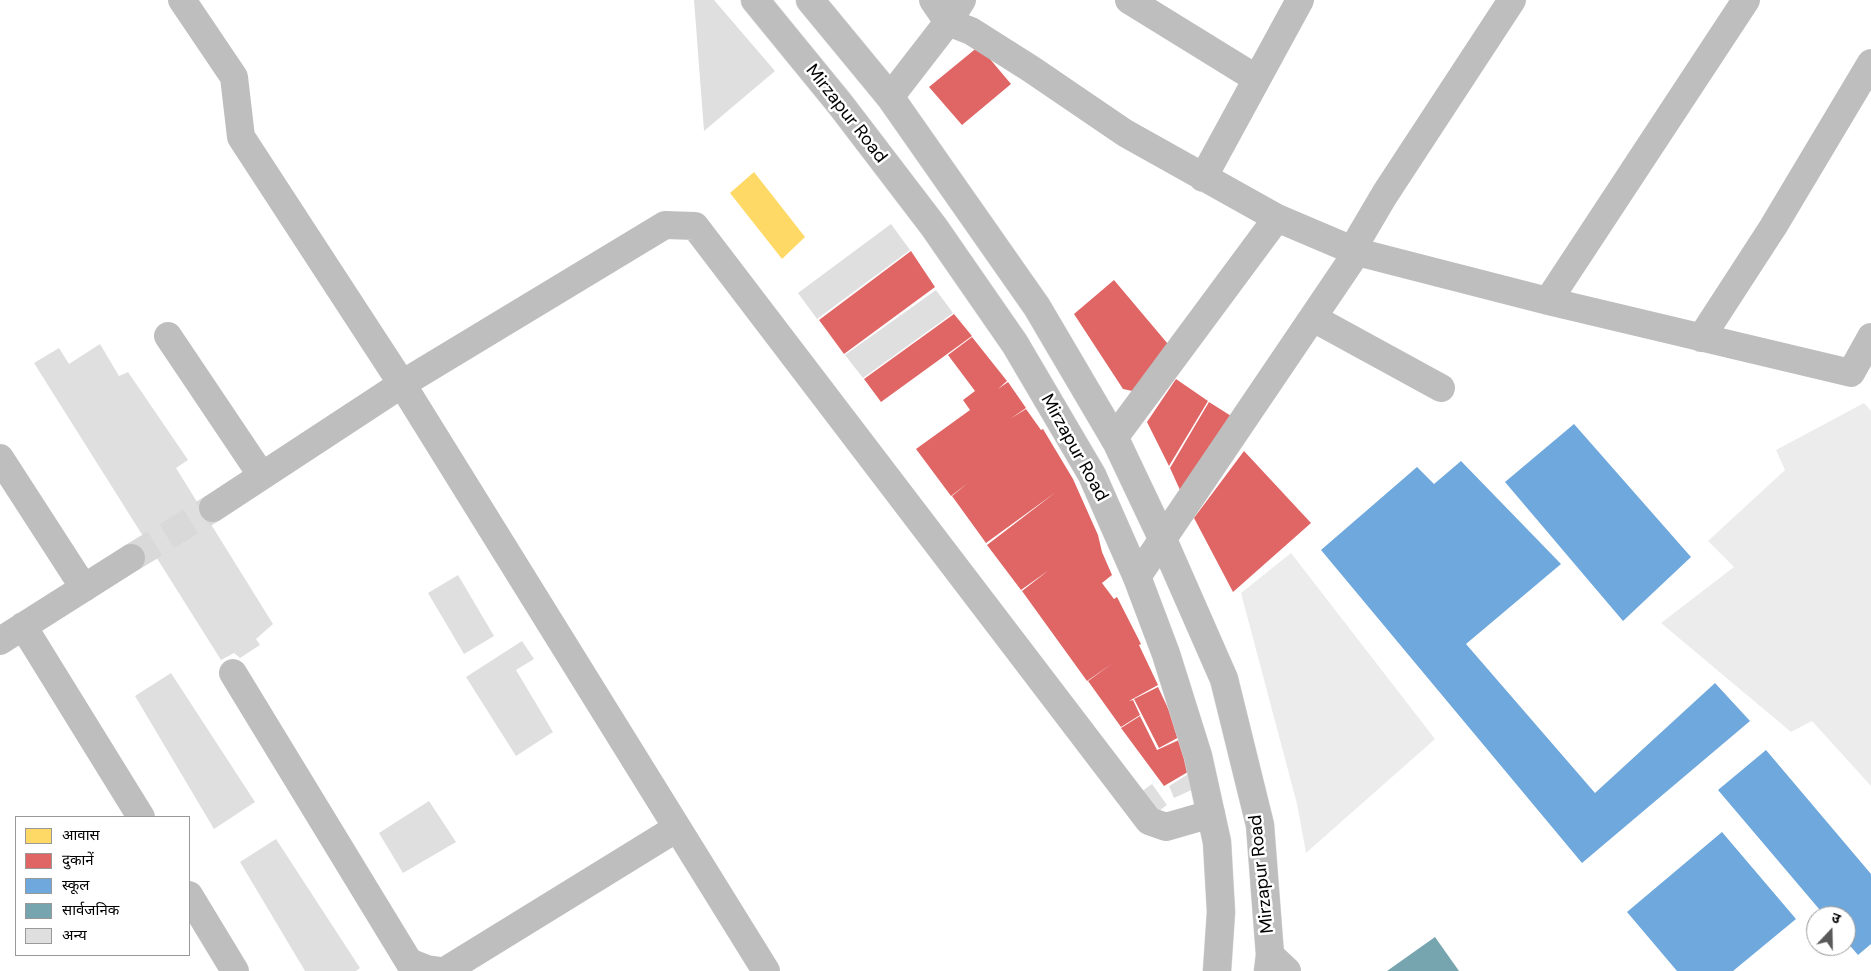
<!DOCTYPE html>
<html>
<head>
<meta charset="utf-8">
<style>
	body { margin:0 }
	#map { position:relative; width:1871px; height:971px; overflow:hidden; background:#fff; font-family:"DM Sans","Noto Sans Devanagari",sans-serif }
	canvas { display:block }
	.legend { position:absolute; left:15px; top:816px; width:175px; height:140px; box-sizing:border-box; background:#fff; border:1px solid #999; margin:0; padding:6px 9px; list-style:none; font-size:15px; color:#000 }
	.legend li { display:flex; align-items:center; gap:10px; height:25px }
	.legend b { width:25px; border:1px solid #999 }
	.north { position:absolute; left:1806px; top:906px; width:50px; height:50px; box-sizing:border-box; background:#fff; border:1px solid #999; border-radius:50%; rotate:21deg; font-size:14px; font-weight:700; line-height:20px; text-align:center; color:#000 }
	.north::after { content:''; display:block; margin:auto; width:18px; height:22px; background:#595959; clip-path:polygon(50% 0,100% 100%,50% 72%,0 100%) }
</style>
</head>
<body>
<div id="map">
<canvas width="1871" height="971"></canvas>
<ul class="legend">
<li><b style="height:14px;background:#ffd966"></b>आवास</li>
<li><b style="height:14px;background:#e06666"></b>दुकानें</li>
<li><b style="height:14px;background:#6fa8dc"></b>स्कूल</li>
<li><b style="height:14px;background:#76a5af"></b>सार्वजनिक</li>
<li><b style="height:14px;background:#dfdfdf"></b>अन्य</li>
</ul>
<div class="north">उ</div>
</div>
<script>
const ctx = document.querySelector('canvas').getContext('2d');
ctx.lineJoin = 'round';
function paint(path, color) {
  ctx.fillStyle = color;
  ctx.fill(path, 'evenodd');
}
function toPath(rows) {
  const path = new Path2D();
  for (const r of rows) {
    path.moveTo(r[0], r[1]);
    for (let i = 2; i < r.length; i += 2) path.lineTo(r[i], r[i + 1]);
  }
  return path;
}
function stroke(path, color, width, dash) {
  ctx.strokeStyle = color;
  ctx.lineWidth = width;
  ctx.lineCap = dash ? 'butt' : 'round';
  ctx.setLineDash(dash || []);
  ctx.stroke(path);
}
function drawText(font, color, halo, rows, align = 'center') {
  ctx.font = font + ' "DM Sans",sans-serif';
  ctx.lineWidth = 5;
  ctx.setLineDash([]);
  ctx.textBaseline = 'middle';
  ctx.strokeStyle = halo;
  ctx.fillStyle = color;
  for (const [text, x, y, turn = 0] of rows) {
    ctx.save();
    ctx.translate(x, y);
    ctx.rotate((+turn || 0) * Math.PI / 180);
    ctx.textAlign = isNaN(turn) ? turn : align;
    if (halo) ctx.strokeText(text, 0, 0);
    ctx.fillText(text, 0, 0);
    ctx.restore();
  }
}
paint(toPath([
	[1864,403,1871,411,1871,786,1812,721,1791,732,1661,623,1734,567,1708,541,1785,470,1776,450],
	[1291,553,1435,739,1306,853,1297,804,1241,593]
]), '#ececec');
paint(toPath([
	[754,172,805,237,782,259,730,193]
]), '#ffd966');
paint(toPath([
	[979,46,1011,84,962,125,929,87],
	[911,251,935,287,844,354,819,320],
	[1114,280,1173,350,1137,392,1123,389,1074,314],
	[954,314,972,336,881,402,864,379],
	[972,337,1007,381,998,389,1008,382,1026,408,1010,419,1026,409,1041,430,1043,429,1073,479,1098,535,1102,552,1112,575,1102,583,1114,599,1117,597,1141,644,1139,645,1158,685,1129,701,1133,700,1140,715,1121,727,1088,681,1113,663,1087,681,1022,591,1049,570,1021,590,987,545,1056,492,986,543,952,496,968,483,951,496,916,449,970,410,963,400,975,391,948,355],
	[1176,379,1208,401,1169,466,1147,422],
	[1209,402,1239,421,1185,501,1170,468],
	[1244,451,1311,523,1233,592,1194,518],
	[1158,687,1181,736,1159,748,1134,699],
	[1140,716,1157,750,1181,739,1193,769,1164,786,1121,728]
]), '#e06666');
paint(toPath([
	[1574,424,1691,557,1623,621,1505,482],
	[1461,461,1561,564,1466,644,1595,793,1715,683,1750,721,1582,863,1321,550,1417,467,1434,484],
	[1766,750,1871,874,1871,944,1858,955,1846,941,1846,916,1825,916,1718,790],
	[1722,832,1796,919,1733,971,1677,971,1627,912]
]), '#6fa8dc');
paint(toPath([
	[1435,937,1459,971,1387,971]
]), '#76a5af');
paint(toPath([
	[694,0,714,0,775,71,704,131],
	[891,224,910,250,817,319,798,293],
	[936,290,953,313,863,378,845,355],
	[100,344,119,376,128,372,188,460,176,468,273,624,256,639,260,645,240,658,234,653,221,660,34,363,59,348,69,364],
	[458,575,494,636,464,654,428,593],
	[522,641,534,659,516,670,553,732,516,756,466,677],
	[171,673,255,802,214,829,135,696],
	[1193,771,1198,787,1174,798,1169,786],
	[1152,784,1167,805,1153,815,1138,794],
	[429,801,456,842,403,873,379,833],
	[276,839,360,968,356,971,305,971,240,862]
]), '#dfdfdf');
stroke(toPath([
	[131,558,213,508]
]), '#d9d9d9', 28, [28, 14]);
const highway = toPath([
	[755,0,840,104,934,227,1015,344,1092,475,1137,577,1166,654,1198,756,1217,842,1221,912,1217,971],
	[810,0,890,97,1037,307,1117,443,1163,540,1224,679,1260,825,1270,955,1268,971]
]);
stroke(highway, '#dbdbdb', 29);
stroke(toPath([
	[182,0,234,77,241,137,402,384,766,971],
	[933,0,948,22,971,31,1031,69,1125,133,1277,218,1357,252,1548,301,1851,373,1871,337],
	[1129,0,1257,79],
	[890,97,948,22,962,0],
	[1203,178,1300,0],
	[1352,250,1385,194,1512,0],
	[1548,301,1746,0],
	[1313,318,1441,388],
	[168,336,262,476],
	[1701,338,1773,227,1871,63],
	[1114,438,1277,218],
	[0,458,84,588],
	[213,508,402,384,665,225,695,226,1149,821,1166,827,1211,814],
	[1137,577,1357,252],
	[23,626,141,817],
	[0,641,131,558],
	[233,673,409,962,427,969,441,971],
	[189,895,235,971],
	[1270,955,1287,971],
	[445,971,677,828]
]), '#bebebe', 28);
stroke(highway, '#bebebe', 28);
drawText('18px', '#000', '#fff', [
	["Mirzapur Road",846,114,52],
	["Mirzapur Road",1074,448,61],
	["Mirzapur Road",1262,874,-96]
]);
</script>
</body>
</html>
